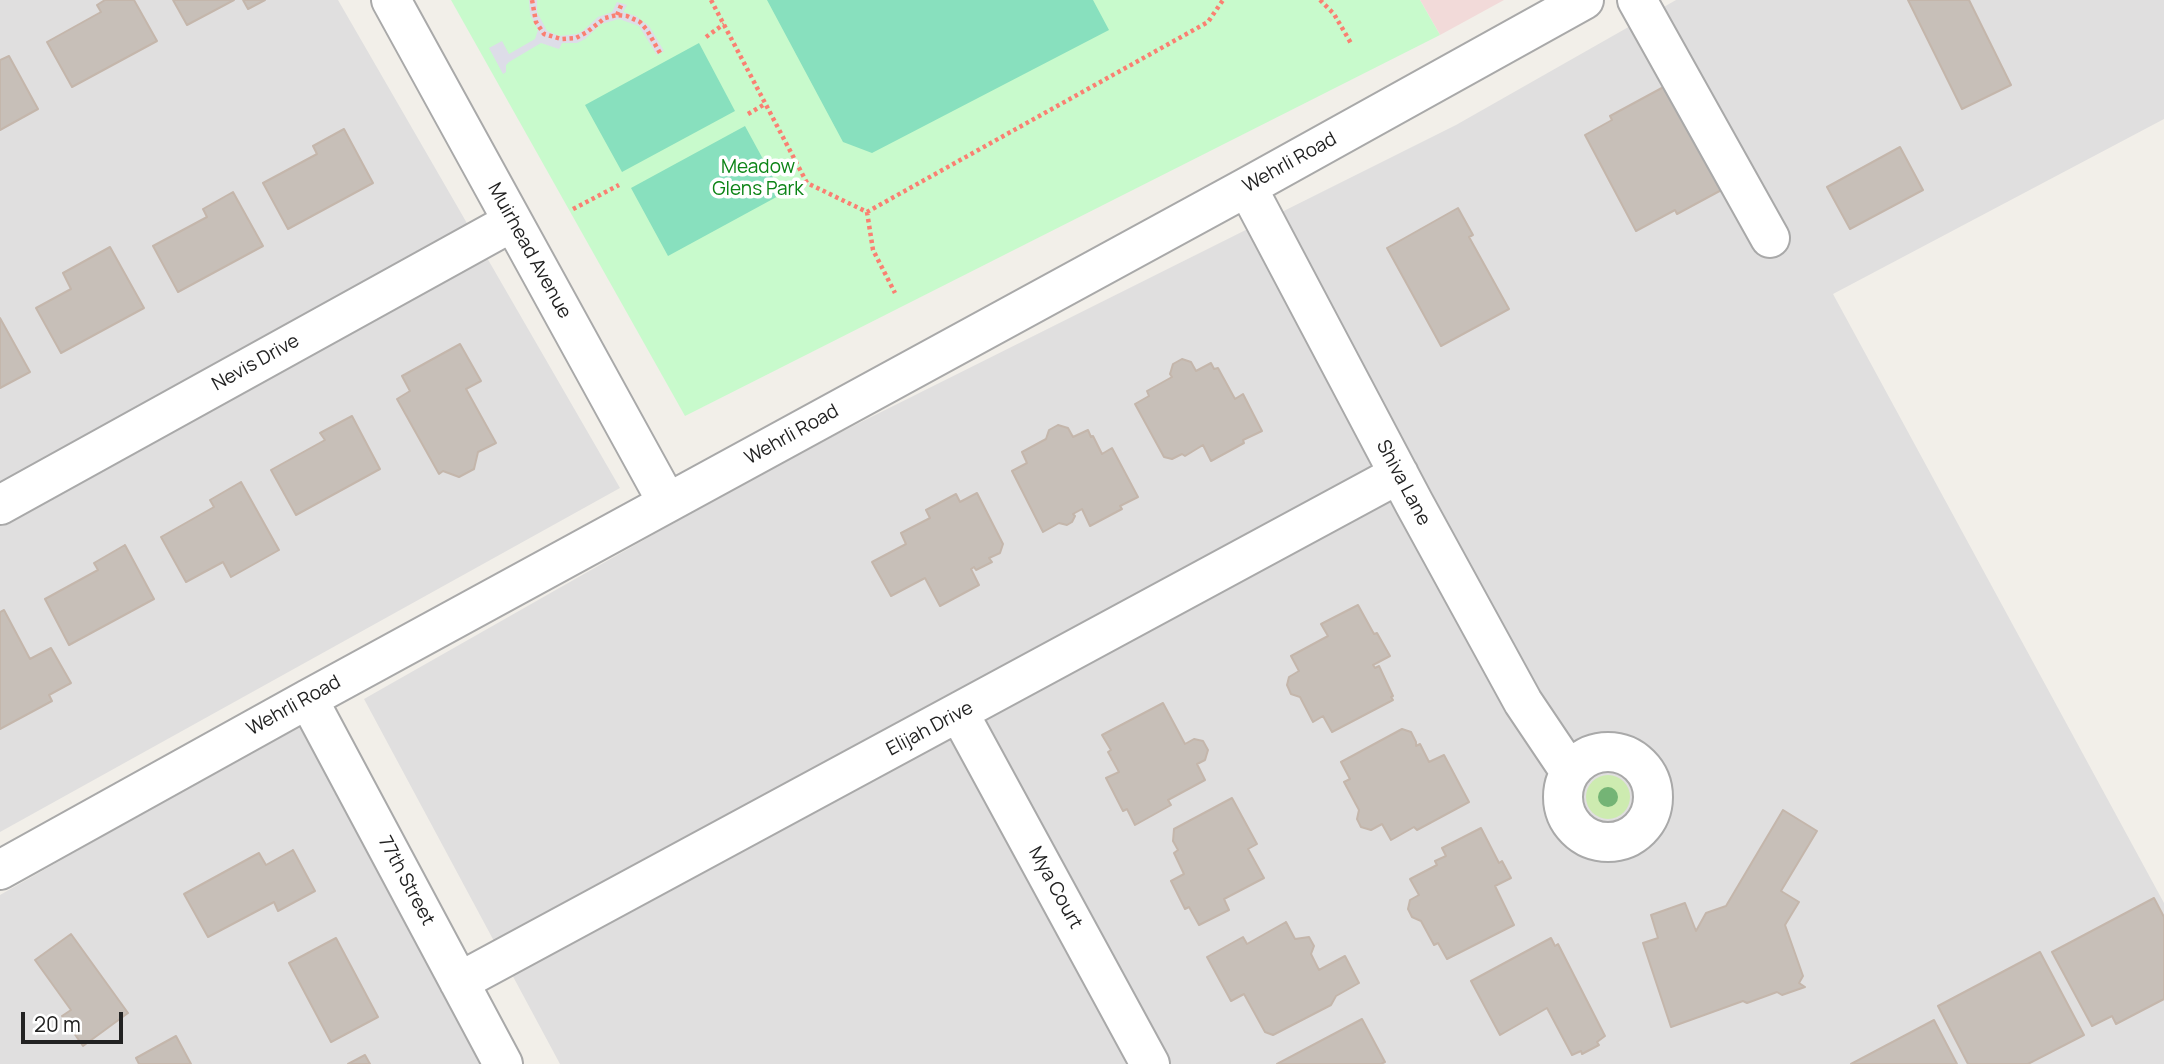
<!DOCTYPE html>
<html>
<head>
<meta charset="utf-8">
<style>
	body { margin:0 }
	#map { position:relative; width:2164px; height:1064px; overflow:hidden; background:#f2efe9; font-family:Manrope,sans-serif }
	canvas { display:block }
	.scale { position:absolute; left:21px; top:1012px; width:102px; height:32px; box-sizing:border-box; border:4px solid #222; border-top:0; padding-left:9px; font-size:21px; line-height:24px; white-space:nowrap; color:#222; -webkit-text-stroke:5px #fff; paint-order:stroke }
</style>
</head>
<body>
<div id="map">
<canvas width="2164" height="1064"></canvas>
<div class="scale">20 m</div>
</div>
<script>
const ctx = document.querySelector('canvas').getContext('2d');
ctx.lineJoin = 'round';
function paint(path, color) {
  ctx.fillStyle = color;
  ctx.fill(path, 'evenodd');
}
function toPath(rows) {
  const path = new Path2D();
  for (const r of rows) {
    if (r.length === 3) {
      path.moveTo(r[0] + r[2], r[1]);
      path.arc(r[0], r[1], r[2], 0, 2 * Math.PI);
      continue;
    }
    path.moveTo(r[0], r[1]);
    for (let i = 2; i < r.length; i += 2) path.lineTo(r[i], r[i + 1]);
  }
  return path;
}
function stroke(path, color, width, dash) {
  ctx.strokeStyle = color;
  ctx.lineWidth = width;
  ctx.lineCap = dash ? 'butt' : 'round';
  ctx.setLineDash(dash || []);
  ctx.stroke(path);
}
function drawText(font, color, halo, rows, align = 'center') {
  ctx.font = font + ' Manrope,sans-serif';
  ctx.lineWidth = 7;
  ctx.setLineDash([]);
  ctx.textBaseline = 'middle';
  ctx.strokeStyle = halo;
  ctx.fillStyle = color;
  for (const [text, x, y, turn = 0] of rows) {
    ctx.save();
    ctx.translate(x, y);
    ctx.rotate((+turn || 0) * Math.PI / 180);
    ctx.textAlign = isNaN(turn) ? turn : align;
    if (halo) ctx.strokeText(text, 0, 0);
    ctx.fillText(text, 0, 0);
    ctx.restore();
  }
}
paint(toPath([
	[0,0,338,0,620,488,0,832],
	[1676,0,2164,0,2164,119,1833,294,2164,903,2164,1064,560,1064,364,699,781,462,1456,125],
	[302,722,484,1064,0,1064,0,895]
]), '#e0dfdf');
paint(toPath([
	[1420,0,1504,0,1440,35]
]), '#f2dad9');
paint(toPath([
	[1608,797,22]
]), '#cdebb0');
paint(toPath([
	[451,0,1420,0,1440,35,685,416]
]), '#c8facc');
paint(toPath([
	[767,0,1093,0,1109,30,872,153,843,142],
	[699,43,735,111,622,172,585,105],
	[745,126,782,194,668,256,631,188]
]), '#88e0be');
paint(toPath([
	[529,0,537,0,537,12,547,31,559,36,577,34,584,30,598,17,612,12,617,2,627,5,623,12,636,16,649,26,664,51,657,55,639,26,619,19,601,24,585,39,577,43,562,43,559,49,541,43,509,62,506,65,506,72,503,74,489,48,502,41,509,54,535,39,538,30,530,14]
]), '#dddde8');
const building = toPath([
	[105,0,134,0,157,41,72,87,47,42,101,12,97,5,105,0],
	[173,0,234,0,187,25,173,0],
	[243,0,265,0,248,9,243,0],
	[1908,0,1969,0,2011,85,1962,109,1908,0],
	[9,56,38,109,0,130,0,60,9,56],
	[1671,83,1727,187,1677,214,1675,210,1636,231,1585,135,1612,120,1610,116,1671,83],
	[344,129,373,183,288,229,263,183,317,154,313,146,344,129],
	[1900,147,1923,190,1850,229,1827,187,1900,147],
	[233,192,263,246,178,292,153,246,207,217,203,209,233,192],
	[1458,208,1473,235,1469,237,1509,309,1441,346,1387,248,1458,208],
	[110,247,144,308,61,353,36,308,71,289,63,273,110,247],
	[0,318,30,372,0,388,0,318],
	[460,344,481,381,466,389,496,443,478,452,474,469,459,477,443,471,439,474,397,399,410,391,402,376,460,344],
	[1182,359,1191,362,1196,371,1211,363,1214,369,1218,368,1235,399,1243,394,1262,431,1243,440,1244,443,1211,461,1203,445,1185,456,1182,454,1172,459,1164,457,1135,404,1149,396,1147,391,1172,377,1170,374,1173,364,1182,359],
	[352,416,380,469,296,515,271,470,325,440,320,433,352,416],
	[1058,425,1068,428,1073,437,1088,430,1091,437,1093,436,1102,454,1112,448,1138,497,1120,506,1122,509,1090,526,1082,509,1073,514,1075,516,1072,522,1067,525,1059,523,1043,532,1012,471,1027,463,1022,452,1046,439,1049,430,1058,425],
	[241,482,279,550,231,577,223,562,186,582,161,537,214,507,210,500,241,482],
	[977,493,1003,544,1000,553,989,558,992,562,976,570,974,567,971,569,979,585,940,606,925,578,891,596,872,562,906,544,901,533,930,518,926,510,956,494,960,502,977,493],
	[125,545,154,599,69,645,45,599,98,570,94,563,125,545],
	[1358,605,1374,634,1377,633,1390,656,1373,665,1375,668,1379,666,1393,696,1391,697,1393,700,1332,732,1323,716,1313,722,1300,697,1291,694,1287,685,1289,677,1299,671,1291,656,1328,636,1321,624,1358,605],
	[4,610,30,659,51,648,71,683,49,695,52,701,0,729,0,612,4,610],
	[1163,703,1185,744,1194,739,1203,741,1208,750,1205,760,1197,764,1205,780,1168,800,1171,805,1135,825,1127,809,1123,811,1106,778,1119,772,1108,752,1111,750,1102,735,1163,703],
	[1402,729,1411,732,1416,742,1416,746,1420,744,1429,762,1444,755,1469,802,1417,830,1414,827,1391,840,1382,824,1371,830,1361,827,1357,819,1359,810,1344,782,1350,779,1341,762,1402,729],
	[1232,798,1257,844,1248,849,1264,878,1224,899,1229,910,1199,925,1189,907,1185,909,1171,881,1184,874,1174,853,1178,850,1173,841,1174,829,1232,798],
	[1783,810,1817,831,1781,891,1799,902,1785,925,1803,976,1799,983,1805,987,1782,995,1777,992,1747,1003,1743,1001,1671,1027,1643,943,1658,938,1651,915,1685,903,1696,931,1706,913,1726,906,1783,810],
	[1481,828,1499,863,1502,861,1511,878,1495,886,1514,925,1447,959,1438,943,1434,945,1421,921,1412,917,1408,909,1410,900,1419,895,1410,879,1437,865,1435,861,1446,856,1442,848,1481,828],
	[293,850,315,891,278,911,274,902,208,937,184,894,259,853,266,865,293,850],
	[2154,898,2164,917,2164,999,2116,1024,2112,1016,2092,1026,2052,952,2154,898],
	[1286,922,1295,939,1309,937,1314,946,1311,954,1319,970,1345,956,1359,983,1336,996,1331,1005,1273,1035,1265,1032,1244,994,1231,1001,1207,957,1243,937,1247,944,1286,922],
	[71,934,128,1013,83,1046,62,1016,71,1010,35,960,71,934],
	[336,938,378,1017,331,1042,289,963,336,938],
	[1551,938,1555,946,1558,944,1605,1036,1597,1042,1599,1045,1582,1054,1581,1051,1572,1055,1547,1008,1500,1035,1471,981,1551,938],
	[2040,952,2084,1035,2028,1064,1968,1064,1938,1006,2040,952],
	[1362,1019,1385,1062,1381,1064,1277,1064,1362,1019],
	[1934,1020,1957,1064,1851,1064,1934,1020],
	[176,1036,191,1064,139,1064,136,1058,176,1036],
	[365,1055,370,1064,348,1064,365,1055]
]);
paint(building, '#c7bfb8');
stroke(building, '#c4b6ab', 2);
const minor = toPath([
	[391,0,667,502],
	[1637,0,1770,238],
	[1247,187,1414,503,1523,702,1570,772],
	[0,505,512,222],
	[308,699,503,1064],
	[959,713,1150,1064],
	[1608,797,45],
	[0,870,308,699,1247,187,1584,0],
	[459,982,1399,474]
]);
stroke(minor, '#a9a9a9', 42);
stroke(toPath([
	[532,0,536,22,544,34,561,39,576,38,587,32,605,18,617,15,627,16,640,22,647,30,660,53],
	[711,0,807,183,867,212,1208,22,1223,0],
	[1320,0,1334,14,1352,45],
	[617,15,622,3],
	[706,37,724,24],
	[748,114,765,104],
	[790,191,807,183],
	[573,209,619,185],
	[867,212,873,250,895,293]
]), '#fa8072', 4.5, [3.5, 3.5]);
stroke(minor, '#fff', 38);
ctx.fillStyle = '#74b475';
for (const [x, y] of [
	[1608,797]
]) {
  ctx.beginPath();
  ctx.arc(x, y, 10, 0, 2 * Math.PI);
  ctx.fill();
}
drawText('19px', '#222', '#fff', [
	["Wehrli Road",1290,163,-29],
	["Muirhead Avenue",529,251,61],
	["Nevis Drive",256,363,-29],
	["Wehrli Road",792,435,-29],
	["Shiva Lane",1403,483,62],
	["Wehrli Road",294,706,-29],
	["Elijah Drive",930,729,-28],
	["77th Street",406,881,62],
	["Mya Court",1055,888,61]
]);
drawText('19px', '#0c8416', '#fff', [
	["Meadow",758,168],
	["Glens Park",758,190]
]);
</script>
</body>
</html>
